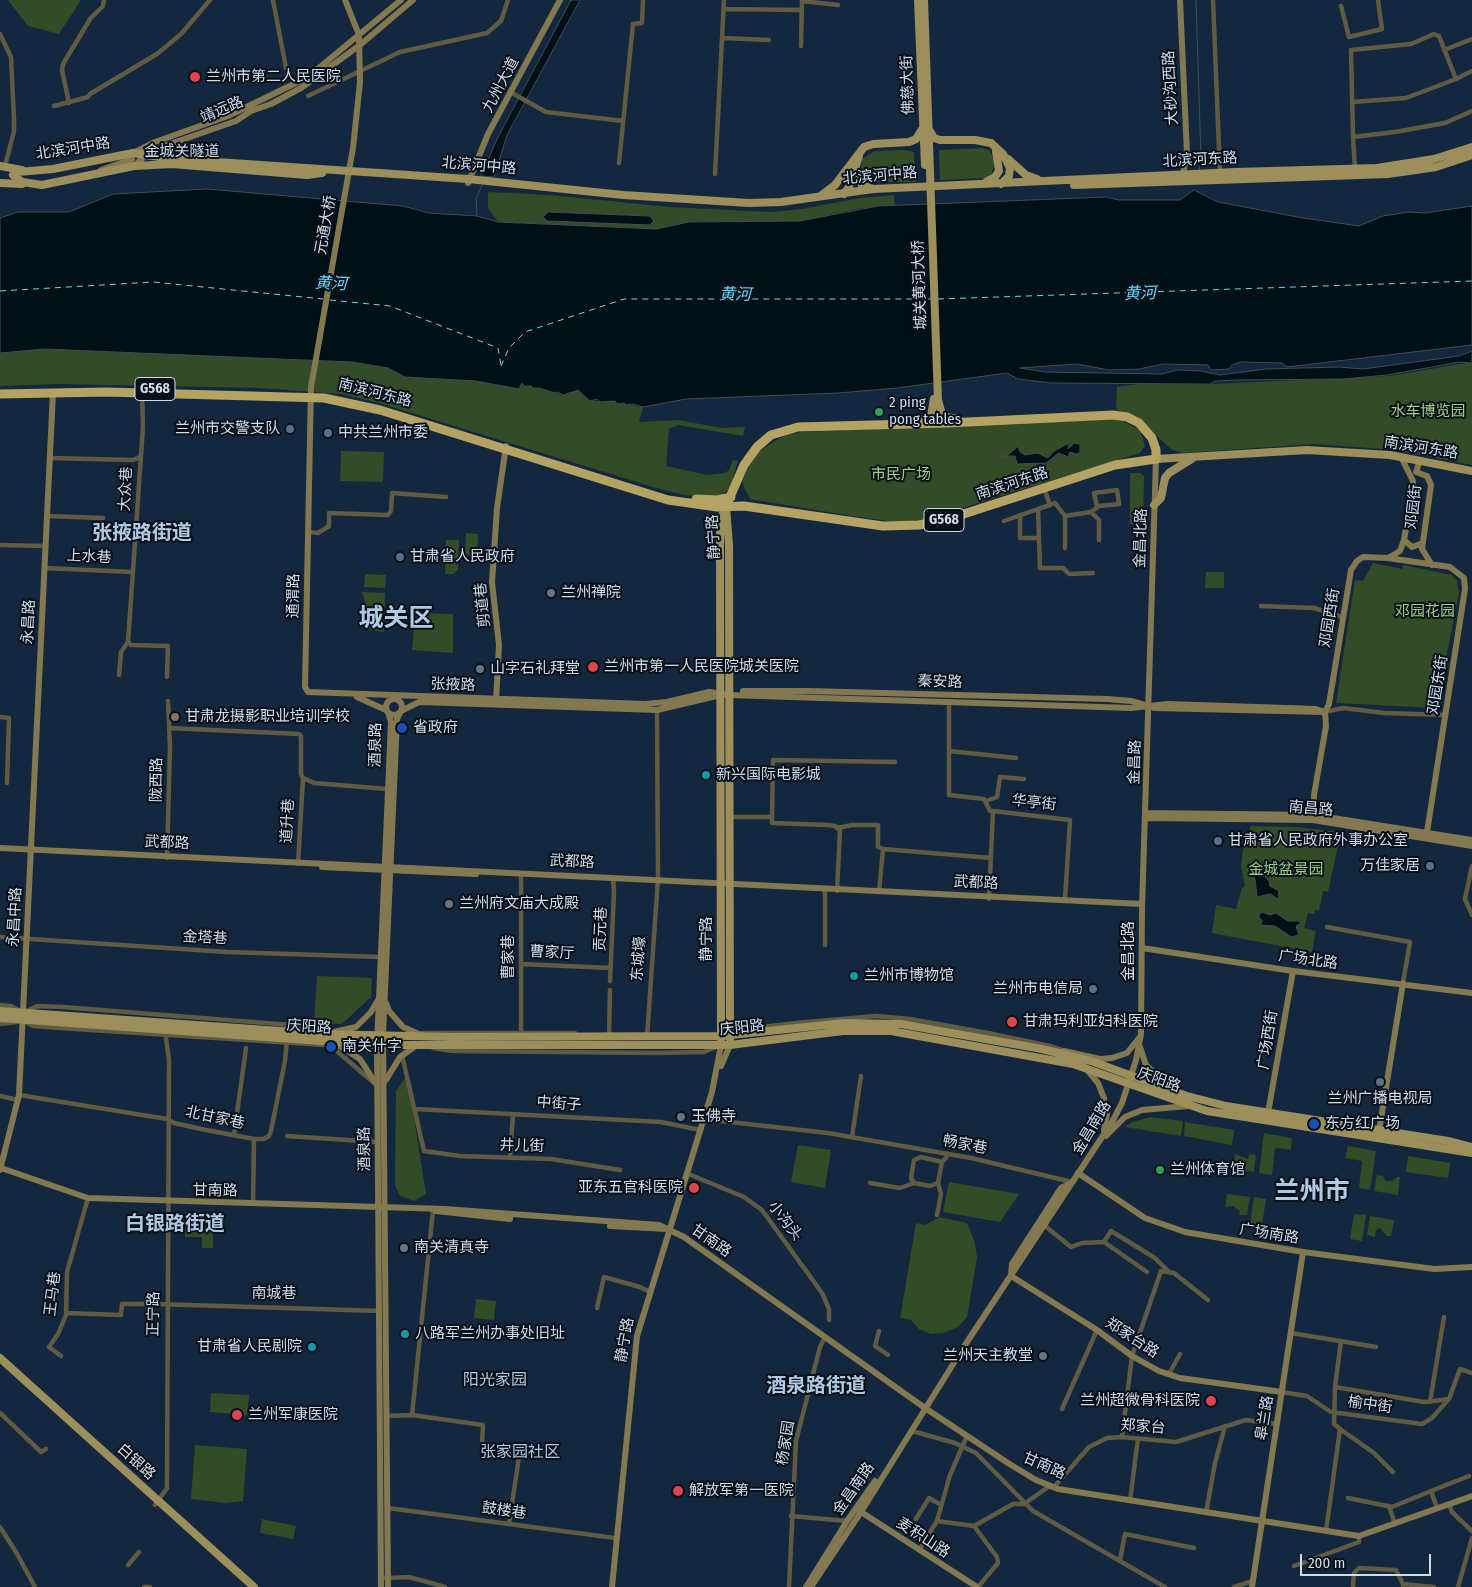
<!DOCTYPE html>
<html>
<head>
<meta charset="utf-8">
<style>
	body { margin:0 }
	#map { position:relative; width:1472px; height:1587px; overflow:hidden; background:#13283e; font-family:"Fira Sans Condensed",sans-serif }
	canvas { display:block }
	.scale { position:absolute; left:1300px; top:1554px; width:131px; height:22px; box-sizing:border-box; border:2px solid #cfdcea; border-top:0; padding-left:6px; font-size:15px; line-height:18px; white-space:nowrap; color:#cfdcea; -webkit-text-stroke:4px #08111a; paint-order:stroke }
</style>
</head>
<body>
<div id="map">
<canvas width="1472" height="1587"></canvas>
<div class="scale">200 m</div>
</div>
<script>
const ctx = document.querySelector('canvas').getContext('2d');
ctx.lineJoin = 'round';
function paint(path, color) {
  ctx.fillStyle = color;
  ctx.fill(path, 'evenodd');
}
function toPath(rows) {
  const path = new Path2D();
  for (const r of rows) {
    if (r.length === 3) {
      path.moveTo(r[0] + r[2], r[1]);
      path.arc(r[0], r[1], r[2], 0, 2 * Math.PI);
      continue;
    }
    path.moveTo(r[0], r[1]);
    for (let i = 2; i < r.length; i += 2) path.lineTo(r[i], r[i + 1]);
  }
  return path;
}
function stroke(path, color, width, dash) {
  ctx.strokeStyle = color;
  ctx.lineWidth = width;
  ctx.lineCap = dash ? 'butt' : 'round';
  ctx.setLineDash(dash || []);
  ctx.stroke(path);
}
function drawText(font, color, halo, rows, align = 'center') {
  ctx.font = font + ' "Fira Sans Condensed","Noto Sans SC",sans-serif';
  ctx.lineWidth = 4;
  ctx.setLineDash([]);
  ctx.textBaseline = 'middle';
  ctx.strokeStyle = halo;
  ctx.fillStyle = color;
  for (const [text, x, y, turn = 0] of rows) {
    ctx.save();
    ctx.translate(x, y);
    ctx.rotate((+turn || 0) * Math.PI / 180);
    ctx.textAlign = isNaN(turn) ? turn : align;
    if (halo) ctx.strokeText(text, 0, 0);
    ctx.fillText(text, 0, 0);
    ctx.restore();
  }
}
paint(toPath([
	[8,0,81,0,59,34,28,26],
	[981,148,989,150,995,161,992,173,988,178,940,180,939,150],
	[875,151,904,150,914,152,916,182,875,182,866,179,861,170,862,159],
	[488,192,551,195,669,207,771,212,802,209,859,198,894,195,895,206,861,208,800,221,689,222,656,229,498,222,488,208],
	[44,349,352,362,388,368,405,377,476,381,516,387,522,383,524,386,531,386,533,388,539,388,564,395,578,390,586,398,595,401,615,401,621,404,624,403,639,407,642,405,643,407,639,422,678,420,722,428,745,427,743,436,678,425,669,429,666,466,707,475,725,473,729,470,733,460,738,461,731,484,727,491,720,496,695,497,663,490,376,402,341,394,261,388,59,384,0,386,0,353],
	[1472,362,1472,465,1396,450,1314,444,1182,453,1171,449,1140,421,1116,409,1117,387,1138,384,1211,384,1389,376],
	[1118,419,1140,430,1145,446,1140,453,920,521,889,521,858,517,750,499,742,482,751,461,759,451,785,435,802,432],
	[341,451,384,452,383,482,340,481],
	[1130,473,1140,473,1144,476,1143,524,1130,524],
	[466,533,478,534,477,555,465,555],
	[446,540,459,540,458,569,454,574,445,574],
	[1373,563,1402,569,1403,565,1452,575,1457,581,1459,593,1436,708,1336,703,1355,580,1363,581],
	[1206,572,1224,572,1224,588,1205,588],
	[365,574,386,575,385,588,364,587],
	[362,592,385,593,384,632,365,629,366,605],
	[415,613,453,614,453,653,412,650],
	[1251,826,1295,827,1341,832,1328,892,1323,891,1319,911,1315,910,1314,914,1308,913,1304,928,1316,931,1312,952,1212,933,1216,905,1236,909,1242,888,1245,886,1241,866,1243,849],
	[317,976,372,978,371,997,342,1024,314,1023],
	[405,1078,408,1081,426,1194,414,1201,400,1196,395,1185,396,1091],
	[1150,1117,1183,1121,1181,1136,1125,1127,1130,1123],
	[1185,1122,1234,1130,1232,1145,1184,1136],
	[1264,1133,1292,1138,1291,1150,1275,1148,1272,1175,1259,1173],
	[798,1145,831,1150,825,1188,791,1182],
	[1348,1146,1376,1151,1370,1190,1359,1188,1362,1161,1345,1158],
	[1235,1154,1248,1159,1249,1154,1256,1155,1254,1172,1233,1169],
	[1408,1156,1450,1163,1448,1178,1406,1172],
	[1377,1175,1383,1176,1386,1181,1392,1181,1397,1177,1400,1177,1398,1195,1374,1191],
	[949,1182,1019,1194,1000,1222,943,1212],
	[1227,1194,1250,1197,1247,1215,1239,1215,1240,1211,1233,1206,1225,1207],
	[1254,1197,1266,1199,1262,1225,1250,1224],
	[1354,1214,1366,1215,1362,1241,1350,1239],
	[1370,1216,1394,1220,1391,1236,1387,1236,1380,1228,1376,1230,1375,1237,1367,1235],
	[940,1217,967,1223,975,1243,977,1258,967,1317,958,1327,943,1333,931,1334,919,1329,911,1320,900,1318,916,1223,925,1225],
	[185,1228,213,1229,213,1248,202,1248,202,1237,185,1237],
	[476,1299,496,1301,494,1320,474,1318],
	[211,1393,249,1395,247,1415,210,1412],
	[195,1445,247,1449,243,1501,225,1503,191,1499],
	[262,1519,296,1526,293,1539,260,1533]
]), '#344b27');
const water = toPath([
	[571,0,580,0,507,135,494,177,481,176,498,137,571,0],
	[207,189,403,206,429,213,477,216,498,222,656,229,689,222,800,221,878,206,1106,197,1119,200,1180,200,1194,190,1218,202,1303,218,1359,226,1383,216,1408,212,1425,213,1472,206,1472,345,1287,367,1282,363,1240,362,1232,365,1229,369,1211,370,1208,365,1163,364,1139,369,1109,370,1077,364,1020,368,1045,372,1162,374,1177,370,1201,371,1220,375,1266,369,1339,367,1363,369,1459,356,1472,351,1472,363,1460,362,1387,375,1343,379,1237,380,1215,381,1210,384,1051,383,1018,379,1007,373,897,388,838,393,686,399,643,407,633,404,626,405,624,403,617,404,615,401,600,402,597,399,590,401,578,390,563,395,558,392,555,393,539,388,533,388,531,386,524,386,522,383,519,389,476,381,405,377,388,368,352,362,44,349,0,353,0,218,18,212,69,212,113,194,207,189],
	[548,212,650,216,654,221,650,225,547,221,543,217,548,212],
	[1069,443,1068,449,1074,443,1080,444,1080,453,1076,454,1070,452,1068,457,1059,453,1046,463,1017,464,1015,456,1007,456,1018,446,1020,452,1025,455,1037,453,1048,458,1054,451,1069,443],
	[1253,865,1261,866,1262,873,1269,881,1270,886,1279,891,1278,899,1270,894,1257,897,1255,879,1250,871,1250,867,1253,865],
	[1262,912,1270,915,1276,913,1288,921,1299,921,1302,926,1299,924,1296,926,1299,935,1291,937,1275,926,1261,925,1262,920,1259,918,1259,915,1262,912]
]);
paint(water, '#001017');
stroke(water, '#3e4d56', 1);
stroke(toPath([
	[1196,0,1201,159,1199,172],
	[477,215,476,199,483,183],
	[992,463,999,455,1007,457]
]), '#3e4d56', 1);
stroke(toPath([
	[0,291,153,282,323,299],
	[938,299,1472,281],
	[330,300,390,306,498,348,501,365],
	[501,366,509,348,525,332,624,299,932,299]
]), '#64d8fa', 1, [6, 5]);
stroke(toPath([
	[273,0,286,68],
	[1213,0,1220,173],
	[1341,6,1349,37,1382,29,1378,0],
	[724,9,801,10],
	[0,34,11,57,14,119,14,131,5,166],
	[722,38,769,40],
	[801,46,802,1,838,5],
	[1444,50,1472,39],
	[1456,79,1472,71],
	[512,93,546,112,623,121],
	[308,96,400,52,487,33,501,21,508,0],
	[1352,102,1406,98,1456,79,1439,36,1434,34,1411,44,1351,50,1353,137,1355,169],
	[69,103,62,70,63,64,90,19,103,6,104,0],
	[54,106,88,97,90,94,157,54,181,34,210,0],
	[1353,137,1395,132,1445,123,1472,111],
	[619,163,633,24,642,23,643,0],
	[715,174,724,0],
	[49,458,133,460,140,457],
	[1044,488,1050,505,1038,509,1040,568,1063,568,1069,574,1093,573],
	[1050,505,1055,503,1065,516,1091,512,1099,520,1099,540],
	[1091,512,1099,506,1119,504,1117,490,1094,493,1097,507],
	[1020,515,1020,538,1039,538],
	[47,516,103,518],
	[1065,516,1065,548],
	[1004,521,1038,509],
	[307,532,318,533,329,526,329,513,388,515,391,511,392,493,446,497],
	[0,545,45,546],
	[44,568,133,572],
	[1261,606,1314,608,1342,617],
	[128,642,131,645,168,646,167,677],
	[119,675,121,652,128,642,143,427,142,393],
	[949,701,949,795,984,799,990,811,993,811],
	[1325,712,1343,708,1384,713,1445,715],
	[0,717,9,718,7,783],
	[169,728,299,734,301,736,301,774,303,778,314,783,387,789],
	[949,751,1016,758],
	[986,801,997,797,1000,777,1024,779],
	[730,817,772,817,773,760,895,762],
	[772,817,772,823,828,825,835,826,840,830,837,891],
	[837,828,852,825,878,825,878,847,883,849,991,858],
	[167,858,170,747,168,701],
	[298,864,303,778],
	[1472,866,1465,899,1472,915],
	[825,891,825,945],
	[879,892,883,849],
	[989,899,993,811,1070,820,1065,900],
	[1327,927,1410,942,1403,983],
	[0,937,227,952,381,957],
	[521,964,611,968],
	[610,981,614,893,613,877],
	[0,1005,11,1006,18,1010],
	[25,1012,37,1006,63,1007,316,1027,326,1033],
	[26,1022,33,1026,60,1028,340,1046],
	[0,1024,17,1022],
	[422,1033,575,1033],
	[734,1033,737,1030,796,1023,876,1016,910,1019,988,1033,1050,1046,1065,1051],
	[521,1034,521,876],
	[609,1037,610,990],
	[647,1037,658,879,657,709],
	[332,1047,373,1082],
	[433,1048,452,1051,656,1053,704,1052,716,1047],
	[402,1055,424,1151,460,1156,551,1159,620,1170],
	[19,1095,167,1119,174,1123,206,1130,254,1139,264,1139,269,1136,271,1131,285,1061,287,1039],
	[0,1096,18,1100],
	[415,1109,661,1122,700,1130],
	[703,1119,828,1133,971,1158,1072,1182],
	[234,1135,246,1048],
	[287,1136,377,1142],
	[852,1137,861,1076],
	[510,1157,513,1114],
	[686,1173,744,1197,762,1210,822,1293,829,1309,829,1320],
	[870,1183,900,1188,914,1183],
	[938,1183,930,1186,914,1183,911,1178,914,1160,921,1157,942,1162],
	[253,1204,254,1139],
	[937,1215,941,1194,938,1183,942,1162,946,1158,947,1154],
	[1044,1225,1071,1247,1082,1243,1104,1242,1147,1272],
	[1104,1242,1111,1231,1155,1258,1168,1271],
	[157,1304,380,1311],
	[597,1308,604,1277,640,1287,650,1292],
	[66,1313,121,1315,122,1304,148,1304],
	[879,1331,875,1346,888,1355],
	[1291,1333,1376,1347],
	[61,1356,49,1347,58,1334,66,1315,67,1272,88,1198],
	[1169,1374,1180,1354],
	[1335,1387,1424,1402,1434,1401,1449,1399,1460,1369,1472,1373],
	[1282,1392,1307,1396,1331,1412,1422,1424,1432,1418,1449,1399],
	[1430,1402,1444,1317],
	[1062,1409,1097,1330],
	[0,1413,41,1452,46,1449],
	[412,1415,483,1425,482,1444,519,1457,509,1524],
	[387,1416,412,1415,433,1210],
	[1340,1429,1374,1453,1393,1472],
	[912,1431,955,1443,976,1453,1033,1511,1165,1587],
	[1122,1437,1132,1356,1161,1271,1174,1273,1208,1300],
	[1054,1487,1089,1447,1107,1438,1122,1437,1176,1442,1246,1420,1277,1424],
	[1431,1491,1469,1476],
	[1348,1498,1392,1507,1431,1491,1437,1508],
	[1130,1501,1138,1438],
	[1449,1504,1452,1512,1472,1531],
	[155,1505,167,1488,169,1060,165,1031],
	[1389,1506,1395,1524],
	[388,1508,615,1538],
	[1206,1513,1215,1463,1225,1426],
	[791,1516,847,1521],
	[916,1519,929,1498,941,1505],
	[937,1521,974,1526,1013,1504,1024,1504,1051,1485],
	[974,1526,997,1557,998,1563,978,1587],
	[0,1527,16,1552,35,1587],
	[1326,1531,1340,1429,1334,1424,1335,1387,1341,1341],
	[919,1550,937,1521,950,1475,967,1436],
	[1120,1560,1125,1534,1194,1548],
	[128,1565,139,1552],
	[1294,1566,1359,1542,1359,1536],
	[385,1578,409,1577,445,1587],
	[1403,1586,1403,1584,1434,1587],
	[144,1587,150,1587],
	[789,1587,796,1441,820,1347,825,1337],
	[1234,1587,1253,1581],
	[1353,1587,1354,1573,1359,1568,1396,1570,1403,1584],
	[1458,1587,1472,1538]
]), '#625b43', 4.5);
stroke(toPath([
	[345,0,359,35,360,82,353,148,311,387,305,687,308,692,645,704,667,702,709,692,729,695,1131,708,1168,704,1316,709,1325,712],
	[1180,0,1187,154,1183,174],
	[134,166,146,155,167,145,236,121,251,111,271,104,301,88,360,45,413,0],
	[127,167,133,153,155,142,228,116,298,82,314,72,401,0],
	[101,170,132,159],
	[468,183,488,134,560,0],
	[1420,460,1416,472,1427,476,1431,485,1422,549,1432,565],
	[1404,540,1412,547,1423,543],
	[1388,558,1400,551,1404,540,1409,511,1413,481,1401,457],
	[743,691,808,691,1107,699,1131,701,1145,705],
	[357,697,386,710],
	[394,707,8],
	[496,702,499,645,492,582,497,508,506,446],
	[1154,708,1324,712],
	[1146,813,1314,815,1472,840],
	[1314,815,1314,795,1326,726,1325,712,1329,704,1351,570,1357,561,1363,557,1388,558,1450,567,1464,578,1465,589,1427,832],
	[1146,818,1313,820,1472,846],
	[0,848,1142,904],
	[322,867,476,874],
	[1142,948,1293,971,1472,993],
	[386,1003,389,1011,403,1027,421,1035],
	[334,1032,356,1027,371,1012,378,1000],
	[333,1042,360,1059,376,1084],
	[1140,1047,1146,1065,1172,1090],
	[1064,1051,1100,1059,1112,1058,1127,1053,1139,1038],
	[721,1066,730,1045],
	[1088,1071,1098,1083,1104,1098,1107,1114,1104,1130],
	[386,1080,400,1057,417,1045],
	[1268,1113,1293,971],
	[1379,1131,1403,983],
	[1106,1136,1125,1117,1142,1110,1189,1106],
	[1,1168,88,1198,445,1209,659,1225,684,1237,925,1408,1011,1465,1036,1480,1058,1489,1359,1536,1472,1496],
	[0,1170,19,1095,53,392],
	[1078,1173,1145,1218,1185,1232,1303,1252,1434,1269,1472,1267],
	[436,1211,510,1219],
	[610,1226,668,1229],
	[1011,1275,1012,1264,1061,1188,1069,1184],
	[1011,1276,1097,1330,1132,1356,1159,1371,1180,1378,1282,1392],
	[858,1510,977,1587],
	[381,1587,377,1045,391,722,388,712],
	[388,1587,383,1035,397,719,401,711,419,702,657,710,721,695],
	[612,1587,637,1336,712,1092,721,1045],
	[806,1587,847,1521,875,1481],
	[811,1587,861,1512,965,1345,1112,1122,1122,1103,1136,1060,1141,1034,1142,908,1156,459],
	[1252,1587,1303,1252]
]), '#847851', 6);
stroke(toPath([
	[918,0,925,165],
	[924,0,938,400,942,414,946,417,959,419],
	[930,131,934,138,940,140,975,140,991,143,1003,154,1010,168,1009,176,1001,184],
	[1008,159,1026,175,1037,179],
	[0,166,22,170],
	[855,167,862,185,871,188],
	[322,173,307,175,172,164,134,166,42,185,22,182,13,175,18,172,53,169,133,153,172,159,468,179,623,195,749,203,781,202,873,189,1236,172,1377,168,1434,159,1472,147],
	[986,182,995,177,999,171,996,151],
	[0,183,22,184],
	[1074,185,1388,174,1436,167,1472,155],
	[844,194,849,187,859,156],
	[822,195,835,185,864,147,873,144,909,142,916,139,923,128],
	[916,422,931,416,934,399],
	[1156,459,1307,450,1390,455,1472,471],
	[1154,505,1161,498,1165,478,1169,473,1193,458],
	[726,507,729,545,730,1040],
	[0,1011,322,1034,451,1037,721,1036,844,1023,901,1024,1042,1049,1091,1061,1187,1096,1226,1106,1448,1141,1472,1147],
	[0,1018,377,1045,730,1045,843,1031,891,1031,1073,1064,1207,1111,1472,1153],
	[721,1040,720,537,721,518,726,506],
	[0,1358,254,1587]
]), '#9d8f5b', 8);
stroke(toPath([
	[0,394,106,392,324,398,380,410,668,500,717,507,744,506,883,526,919,525,945,520,1115,465,1156,459,1156,450,1152,438,1139,423,1127,417,1113,415,947,423,798,427,771,435,757,447,744,465,726,506],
	[696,499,718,500,731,497]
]), '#b5a364', 9);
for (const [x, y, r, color] of [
	[195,77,6,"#e0444e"],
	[879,412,5,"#2e9e5b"],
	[290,429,5,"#5c6f8a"],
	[328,433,5,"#5c6f8a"],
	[400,557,5,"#5c6f8a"],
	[551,593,5,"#6b7280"],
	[593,667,6,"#e0444e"],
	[480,669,5,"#6b7280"],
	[175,717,5,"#8d6e63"],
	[402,728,6,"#1a4fb4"],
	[706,775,5,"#0f9aa8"],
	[1218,841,5,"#5c6f8a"],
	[1430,866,5,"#5c6f8a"],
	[449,904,5,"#6b7280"],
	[854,976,5,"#0f9aa8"],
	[1093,989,5,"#5c6f8a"],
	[1012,1022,6,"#e0444e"],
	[331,1047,6,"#1a4fb4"],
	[1380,1082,5,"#5c6f8a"],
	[681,1117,5,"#6b7280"],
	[1314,1124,6,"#1a4fb4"],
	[1160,1170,5,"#2e9e5b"],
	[694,1188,6,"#e0444e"],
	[404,1248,5,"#6b7280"],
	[405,1334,5,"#0f9aa8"],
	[312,1347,5,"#0f9aa8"],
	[1043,1356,5,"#6b7280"],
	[1211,1401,6,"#e0444e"],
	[237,1415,6,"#e0444e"],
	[678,1491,6,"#e0444e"]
]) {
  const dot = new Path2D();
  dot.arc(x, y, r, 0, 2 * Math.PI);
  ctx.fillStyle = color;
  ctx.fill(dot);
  stroke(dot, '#08111a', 2);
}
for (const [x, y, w] of [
	[155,389,40],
	[944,520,40]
]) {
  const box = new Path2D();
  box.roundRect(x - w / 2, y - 11.5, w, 23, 4);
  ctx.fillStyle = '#08111a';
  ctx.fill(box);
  stroke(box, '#cfdcea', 1);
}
drawText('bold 14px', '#cfdcea', null, [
	["G568",155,389],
	["G568",944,520]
]);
drawText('15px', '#cfdcea', '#08111a', [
	["兰州市第二人民医院",206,77],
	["2 ping",889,403],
	["pong tables",889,420],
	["兰州市交警支队",280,429,"right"],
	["中共兰州市委",338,433],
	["甘肃省人民政府",410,557],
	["兰州禅院",561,593],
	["兰州市第一人民医院城关医院",604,667],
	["山字石礼拜堂",490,669],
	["甘肃龙摄影职业培训学校",185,717],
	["省政府",413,728],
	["新兴国际电影城",716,775],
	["甘肃省人民政府外事办公室",1228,841],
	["万佳家居",1420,866,"right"],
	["兰州府文庙大成殿",459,904],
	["兰州市博物馆",864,976],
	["兰州市电信局",1083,989,"right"],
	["甘肃玛利亚妇科医院",1023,1022],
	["南关什字",342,1047],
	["兰州广播电视局",1380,1099,"center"],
	["玉佛寺",691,1117],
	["东方红广场",1325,1124],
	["兰州体育馆",1170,1170],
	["亚东五官科医院",683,1188,"right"],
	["南关清真寺",414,1248],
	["八路军兰州办事处旧址",415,1334],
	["甘肃省人民剧院",302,1347,"right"],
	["兰州天主教堂",1033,1356,"right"],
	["兰州超微骨科医院",1200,1401,"right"],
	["兰州军康医院",248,1415],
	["解放军第一医院",689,1491]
], 'left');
drawText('15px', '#cfdcea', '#08111a', [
	["九州大道",501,85,-62],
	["佛慈大街",908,85,-92],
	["大砂沟西路",1171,88,-93],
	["靖远路",222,110,-23],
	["北滨河中路",73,149,-9],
	["金城关隧道",182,152],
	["北滨河东路",1200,160,-3],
	["北滨河中路",479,166,5],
	["北滨河中路",880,176,-5],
	["元通大桥",326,225,-80],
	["城关黄河大桥",920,285,-92],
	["南滨河东路",375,393,14],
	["南滨河东路",1421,448,9],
	["南滨河东路",1012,484,-18],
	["大众巷",126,489,-87],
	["邓园街",1414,507,-84],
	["静宁路",714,537,-93],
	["金昌北路",1141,538,-88],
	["上水巷",89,557,3],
	["通渭路",294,596,-89],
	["剪道巷",483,605,-96],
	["邓园西街",1330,618,-81],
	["永昌路",29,622,-87],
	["秦安路",940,682,2],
	["张掖路",453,685,2],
	["邓园东街",1438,685,-81],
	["酒泉路",376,745,-89],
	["金昌路",1135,762,-88],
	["陇西路",157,780,-89],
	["华亭街",1034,803,6],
	["南昌路",1311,809,5],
	["道升巷",288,821,-87],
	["武都路",167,843,3],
	["武都路",572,862,3],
	["武都路",976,883,3],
	["永昌中路",15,917,-87],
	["贡元巷",601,929,-88],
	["金塔巷",205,938,3],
	["静宁路",707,939,-90],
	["金昌北路",1129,951,-90],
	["曹家厅",552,953,3],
	["曹家巷",509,957,-90],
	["东城壕",639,959,-86],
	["广场北路",1308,960,8],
	["庆阳路",309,1027,4],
	["庆阳路",742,1028,-6],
	["广场西街",1268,1040,-81],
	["庆阳路",1159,1080,20],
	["中街子",559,1104,4],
	["北甘家巷",215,1118,12],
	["金昌南路",1092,1128,-59],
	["畅家巷",965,1145,11],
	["井儿街",522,1146,2],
	["酒泉路",365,1149,-91],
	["甘南路",215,1191,1],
	["小沟头",785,1221,52],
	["广场南路",1269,1234,9],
	["甘南路",711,1241,35],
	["王马巷",53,1294,-83],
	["南城巷",274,1294],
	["正宁路",154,1314,-89],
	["郑家台路",1132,1338,33],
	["静宁路",625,1340,-80],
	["榆中街",1370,1405,8],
	["皋兰路",1265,1418,-81],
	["郑家台",1143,1427,4],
	["杨家园",786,1443,-81],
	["白银路",136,1462,42],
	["甘南路",1044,1466,24],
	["金昌南路",854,1489,-55],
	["鼓楼巷",504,1511,8],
	["麦积山路",923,1538,33]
]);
drawText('15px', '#9ecf82', '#08111a', [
	["水车博览园",1428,412],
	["市民广场",901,475],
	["邓园花园",1425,612],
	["金城盆景园",1286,870]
]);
drawText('italic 16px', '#64d8fa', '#08111a', [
	["黄河",331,284,3],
	["黄河",1140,294,-2],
	["黄河",735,295,1]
]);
drawText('16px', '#afc9e4', '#08111a', [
	["阳光家园",495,1381],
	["张家园社区",520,1453]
]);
drawText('bold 20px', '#afc9e4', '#08111a', [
	["张掖路街道",142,533],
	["白银路街道",175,1224],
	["酒泉路街道",816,1386]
]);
drawText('bold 25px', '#afc9e4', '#08111a', [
	["城关区",396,619],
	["兰州市",1312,1192]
]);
</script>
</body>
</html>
